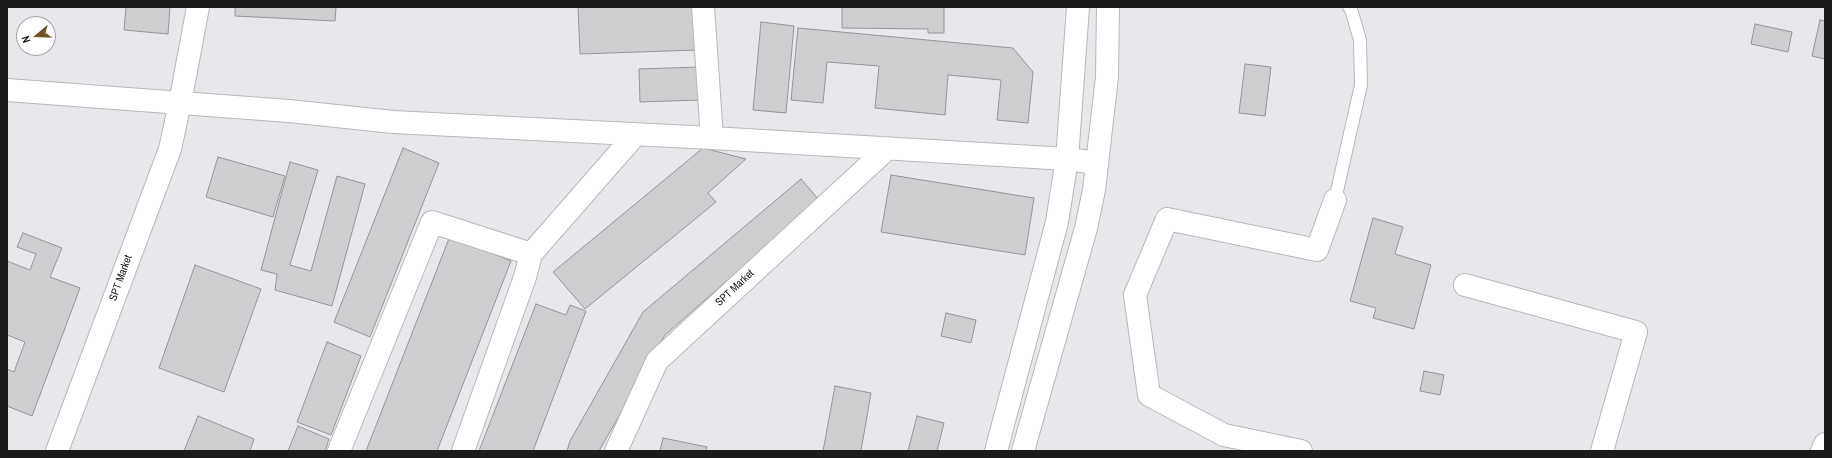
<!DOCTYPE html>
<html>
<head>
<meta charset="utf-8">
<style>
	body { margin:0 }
	#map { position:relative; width:1832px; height:458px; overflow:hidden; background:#e8e8ec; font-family:"Archivo Narrow",sans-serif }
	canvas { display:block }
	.frame { position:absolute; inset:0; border:8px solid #1b1b1c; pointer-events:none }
	.north { position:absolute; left:16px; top:16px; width:40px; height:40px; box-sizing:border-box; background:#fff; border:1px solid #a4a4a4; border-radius:50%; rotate:251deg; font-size:11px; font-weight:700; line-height:16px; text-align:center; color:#1b1b1c }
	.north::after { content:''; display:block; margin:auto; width:14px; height:18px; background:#6e5325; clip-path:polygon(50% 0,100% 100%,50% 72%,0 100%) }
</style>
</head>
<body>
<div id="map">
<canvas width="1832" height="458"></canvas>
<div class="frame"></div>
<div class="north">N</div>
</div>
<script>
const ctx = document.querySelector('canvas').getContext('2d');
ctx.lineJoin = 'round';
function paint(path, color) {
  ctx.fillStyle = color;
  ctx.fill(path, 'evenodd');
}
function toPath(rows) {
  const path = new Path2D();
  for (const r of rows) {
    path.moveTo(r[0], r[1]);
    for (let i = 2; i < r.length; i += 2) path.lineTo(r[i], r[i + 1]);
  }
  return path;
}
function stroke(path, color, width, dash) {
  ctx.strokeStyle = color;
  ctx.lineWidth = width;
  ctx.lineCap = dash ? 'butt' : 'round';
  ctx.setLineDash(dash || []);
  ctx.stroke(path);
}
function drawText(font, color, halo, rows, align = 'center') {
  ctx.font = font + ' "Archivo Narrow",sans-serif';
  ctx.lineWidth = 4;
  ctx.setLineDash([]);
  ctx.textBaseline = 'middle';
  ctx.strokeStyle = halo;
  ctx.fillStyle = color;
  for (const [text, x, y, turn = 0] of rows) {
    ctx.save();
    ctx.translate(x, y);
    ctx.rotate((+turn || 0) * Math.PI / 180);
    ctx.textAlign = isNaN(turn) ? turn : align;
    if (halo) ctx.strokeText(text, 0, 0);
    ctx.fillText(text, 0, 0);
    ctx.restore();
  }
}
const building = toPath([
	[126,7,170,7,168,34,124,30,126,7],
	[235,7,336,7,335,21,235,16,235,7],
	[578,7,696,7,697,50,580,54,578,7],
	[842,7,944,7,944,33,928,33,928,29,842,28,842,7],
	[1820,20,1825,21,1825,59,1812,56,1820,20],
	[761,22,794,26,786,113,753,110,761,22],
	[1755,24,1792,32,1788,52,1751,44,1755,24],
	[798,28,1013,48,1033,72,1028,123,997,120,1001,80,948,75,945,115,875,108,879,66,827,62,823,103,791,100,798,28],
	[1245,64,1271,67,1265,116,1239,113,1245,64],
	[699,67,700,100,640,102,639,69,699,67],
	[403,148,439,163,370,337,334,322,403,148],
	[703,148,746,159,708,193,716,202,585,309,553,272,703,148],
	[218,157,285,176,273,217,206,197,218,157],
	[290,162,318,170,290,265,311,271,337,176,365,184,332,306,275,290,277,274,261,270,290,162],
	[891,175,1034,198,1025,255,881,232,891,175],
	[801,179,819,200,665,335,599,451,567,451,570,441,643,312,801,179],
	[1373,218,1403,227,1395,254,1431,265,1414,329,1373,318,1376,308,1350,301,1373,218],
	[23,233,62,248,50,277,80,288,32,416,7,406,7,369,14,372,25,342,7,335,7,261,30,270,36,254,17,247,23,233],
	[450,236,511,261,437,451,366,451,450,236],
	[195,265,261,289,224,392,159,368,195,265],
	[536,304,566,315,570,305,586,311,533,451,479,451,536,304],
	[946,313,976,320,971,343,941,336,946,313],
	[327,342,361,356,331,435,297,422,327,342],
	[1424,371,1444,375,1440,395,1420,391,1424,371],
	[835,386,871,393,861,451,823,451,835,386],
	[198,416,254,439,250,451,184,451,198,416],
	[917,416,944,423,937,451,908,451,917,416],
	[298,426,329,439,325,451,288,451,298,426],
	[663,438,707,447,706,451,660,451,663,438]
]);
paint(building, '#ceced1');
stroke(building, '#959598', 1);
const service = toPath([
	[1335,200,1361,85,1360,40,1351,9,1349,7]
]);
const minor = toPath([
	[703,7,712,138],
	[7,90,289,111,393,122,712,138,1067,159,1097,163],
	[1465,285,1636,332,1602,451],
	[57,451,170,149,180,103,198,7],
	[339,451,432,222,531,254],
	[463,451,525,277,531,254,635,135],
	[616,451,657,361,887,149],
	[1301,451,1224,435,1149,395,1135,295,1167,219,1317,250,1335,200],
	[1822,451,1825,444]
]);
const tertiary = toPath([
	[996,451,1057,222,1067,159,1078,7],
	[1023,451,1086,228,1094,190,1107,77,1108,7]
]);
stroke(service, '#b8b8bb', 14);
stroke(minor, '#b8b8bb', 24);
stroke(tertiary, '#b8b8bb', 24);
stroke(service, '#fff', 12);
stroke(minor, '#fff', 22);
stroke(tertiary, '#fff', 22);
drawText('11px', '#1b1b1c', '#fff', [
	["SPT Market",121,278,-70],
	["SPT Market",735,288,-43]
]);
</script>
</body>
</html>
